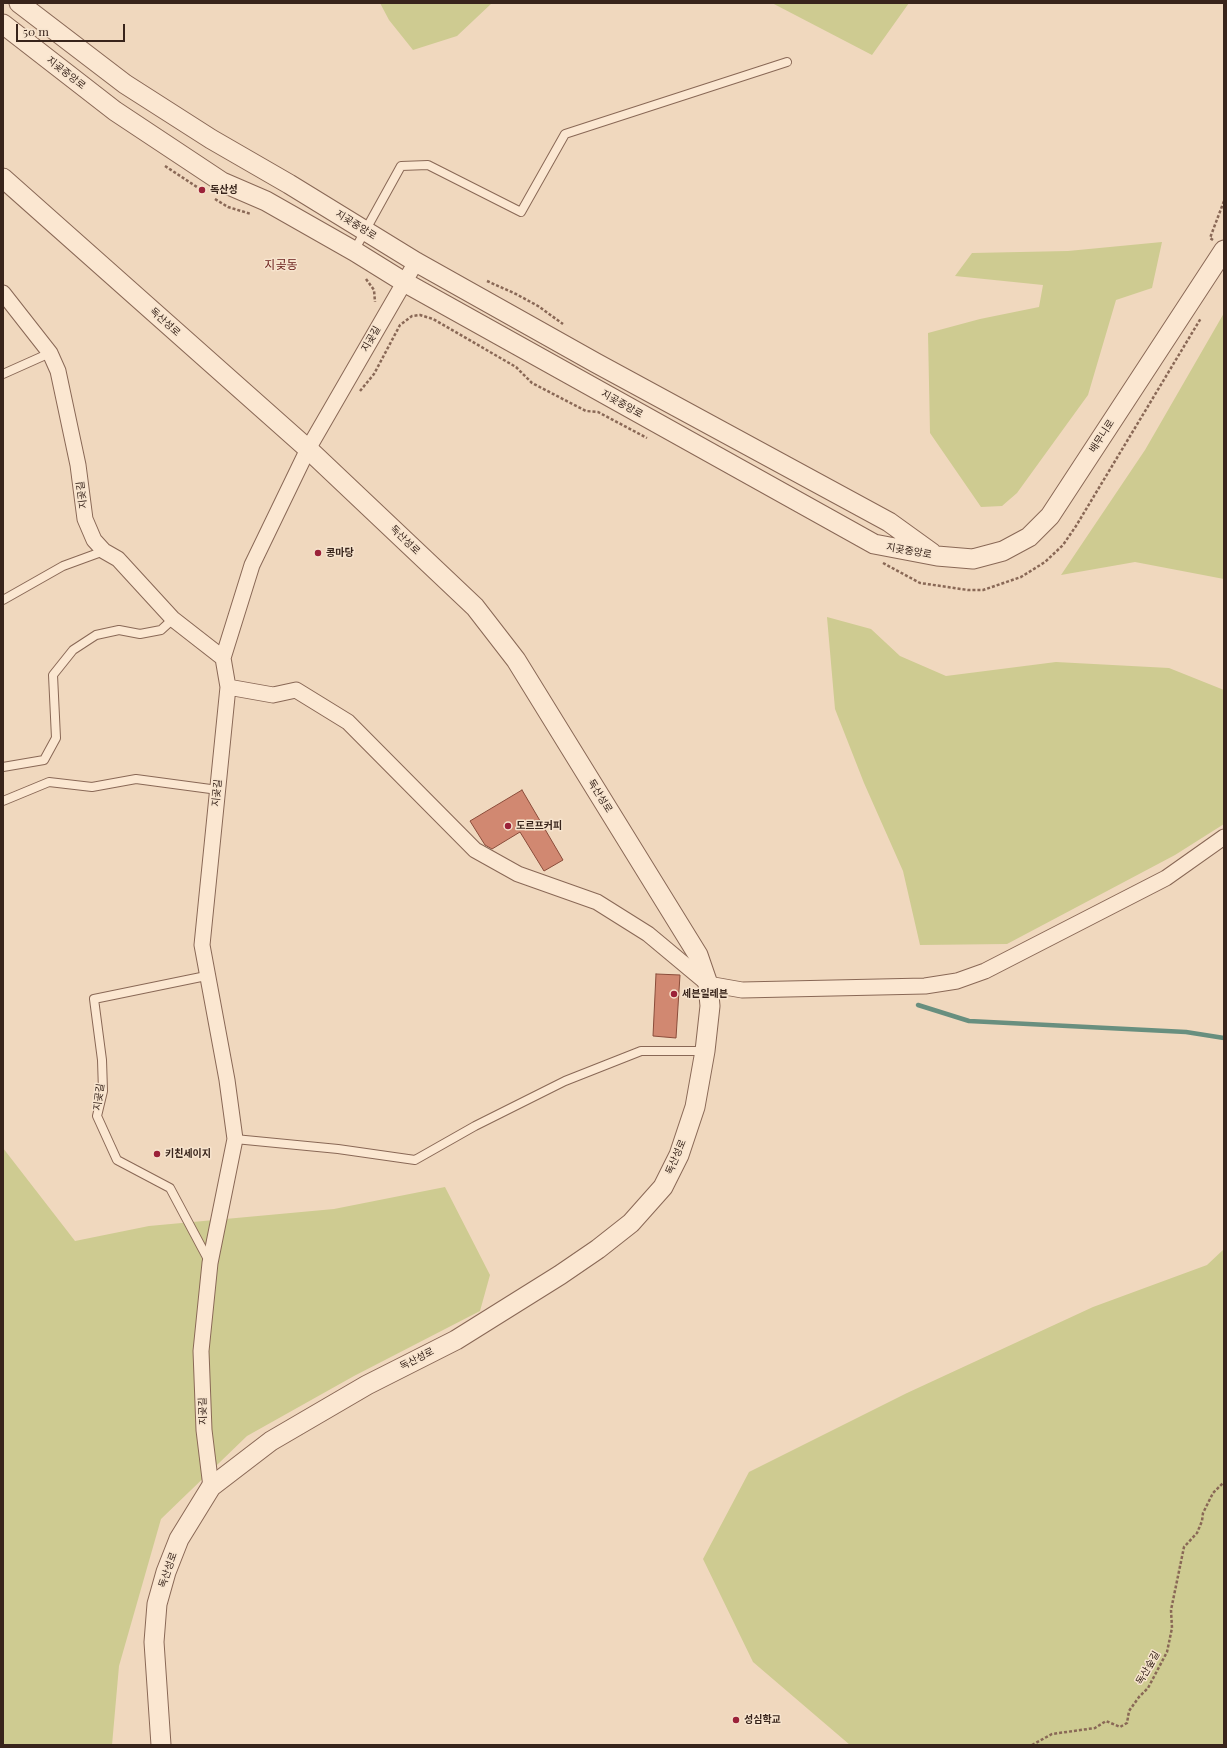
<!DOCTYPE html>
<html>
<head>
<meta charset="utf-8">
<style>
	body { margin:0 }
	#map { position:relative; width:1227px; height:1748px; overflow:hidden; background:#f0d8be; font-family:"Playfair Display",serif }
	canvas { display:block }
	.frame { position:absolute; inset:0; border:4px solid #38241b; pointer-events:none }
	.scale { position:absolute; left:16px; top:24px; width:109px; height:18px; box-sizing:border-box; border:2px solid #38241b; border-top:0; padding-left:5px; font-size:12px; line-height:14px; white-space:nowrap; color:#38241b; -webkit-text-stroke:3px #f7e4ce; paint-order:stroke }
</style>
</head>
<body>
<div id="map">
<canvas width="1227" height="1748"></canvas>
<div class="frame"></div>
<div class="scale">50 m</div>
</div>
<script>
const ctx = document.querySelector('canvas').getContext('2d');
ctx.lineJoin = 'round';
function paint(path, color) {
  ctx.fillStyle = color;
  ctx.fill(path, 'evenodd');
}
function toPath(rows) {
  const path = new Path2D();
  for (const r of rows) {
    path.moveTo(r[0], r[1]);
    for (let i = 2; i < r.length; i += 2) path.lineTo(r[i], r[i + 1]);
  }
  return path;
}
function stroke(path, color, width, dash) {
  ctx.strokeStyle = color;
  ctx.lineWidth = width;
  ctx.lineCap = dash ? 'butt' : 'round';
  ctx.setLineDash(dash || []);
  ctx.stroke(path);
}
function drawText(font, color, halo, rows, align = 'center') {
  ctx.font = font + ' "Playfair Display","Noto Sans KR",serif';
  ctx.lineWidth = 3;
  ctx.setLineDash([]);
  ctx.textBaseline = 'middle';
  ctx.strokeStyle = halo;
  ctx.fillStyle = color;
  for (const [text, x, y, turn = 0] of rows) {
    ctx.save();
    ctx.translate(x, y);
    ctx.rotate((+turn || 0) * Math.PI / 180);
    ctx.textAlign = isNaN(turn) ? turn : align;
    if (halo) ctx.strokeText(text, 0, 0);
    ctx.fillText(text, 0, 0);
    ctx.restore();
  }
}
paint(toPath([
	[380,3,492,3,457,36,413,50,389,20],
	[772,3,909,3,872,55],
	[1162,242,1152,288,1116,300,1088,395,1017,493,1002,506,981,507,930,433,928,333,980,319,1039,307,1043,285,955,276,972,253,1068,251],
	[1224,313,1224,579,1135,562,1061,575,1145,450],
	[827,617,871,629,900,656,946,676,1056,662,1169,668,1224,690,1224,824,1175,855,1007,944,920,945,903,871,864,783,835,709],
	[3,1148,75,1241,149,1226,334,1209,445,1187,490,1275,480,1311,354,1376,247,1436,161,1519,119,1666,112,1745,3,1745],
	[1224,1249,1224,1745,850,1745,753,1662,703,1559,749,1472,907,1393,1093,1307,1207,1265]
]), '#cecb91');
stroke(toPath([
	[918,1005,969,1021,1186,1032,1224,1038]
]), '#688f7f', 4.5);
const building = toPath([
	[522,790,563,860,544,871,520,832,492,849,485,845,470,821,522,790],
	[656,974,680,975,676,1038,653,1036,656,974]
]);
paint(building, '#d18871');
stroke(building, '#8a4c3a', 1);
const service = toPath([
	[354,251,401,166,428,165,521,212,565,134,787,62],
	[3,374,50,353],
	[3,600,63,566,104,551],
	[3,767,44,760,56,738,53,675,73,650,96,635,119,630,140,634,161,630,173,619],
	[3,801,49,782,92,787,136,779,218,790],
	[206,976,94,999,102,1060,103,1091,97,1116,117,1160,170,1188,210,1263],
	[235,1139,338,1149,415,1160,475,1126,565,1081,641,1051,705,1051]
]);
const minor = toPath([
	[3,293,50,353,58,371,78,465,85,519,94,540,104,551,118,559,173,619,223,658],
	[228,687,273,695,296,690,348,722,475,850,518,874,597,902,648,934,708,984,742,990,925,986,957,981,985,971,1166,878,1224,837],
	[211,1487,204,1430,201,1351,210,1263,235,1139,227,1080,202,945,228,687,223,658,252,565,308,449,416,262]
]);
const tertiary = toPath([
	[19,3,125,84,211,139,289,184,416,262,596,363,889,522,932,553],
	[3,24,115,111,222,182,266,201,354,251,404,282,874,544,937,556,973,559,1003,551,1029,537,1050,516,1224,250],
	[3,178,308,449,475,607,516,660,698,955,708,984,710,1006,705,1051,695,1107,679,1155,663,1187,631,1223,598,1249,560,1275,456,1340,367,1385,271,1441,211,1487,179,1539,166,1572,157,1604,154,1642,161,1745]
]);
stroke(service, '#896856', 10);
stroke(minor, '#896856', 17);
stroke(tertiary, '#896856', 21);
stroke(toPath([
	[165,166,197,187],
	[215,199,228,207,251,214],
	[1213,240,1210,238,1224,201],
	[366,279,374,290,375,302],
	[487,281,516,294,538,306,563,324],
	[360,391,374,374,400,325,412,316,420,315,433,319,516,367,532,383,586,411,598,412,647,438],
	[883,563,920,583,968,590,983,590,1021,577,1045,562,1063,545,1076,526,1201,318],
	[1032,1745,1052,1734,1095,1728,1106,1721,1120,1727,1127,1723,1129,1711,1139,1697,1148,1688,1167,1652,1172,1628,1171,1610,1184,1547,1197,1533,1202,1521,1203,1513,1213,1493,1224,1482]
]), '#896856', 2.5, [3, 2]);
stroke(service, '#fbe7d1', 8);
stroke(minor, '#fbe7d1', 15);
stroke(tertiary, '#fbe7d1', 19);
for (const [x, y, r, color] of [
	[202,190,4,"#9b2239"],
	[318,553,4,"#9b2239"],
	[508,826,4,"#9b2239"],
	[674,994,4,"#9b2239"],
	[157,1154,4,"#9b2239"],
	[736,1720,4,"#9b2239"]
]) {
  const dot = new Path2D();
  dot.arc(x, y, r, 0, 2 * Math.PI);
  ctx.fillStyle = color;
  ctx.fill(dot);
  stroke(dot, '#f7e4ce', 1.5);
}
drawText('10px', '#38241b', '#f7e4ce', [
	["지곶중앙로",66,73,38],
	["지곶중앙로",356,225,32],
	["독산성로",165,322,42],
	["지곶길",371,339,-60],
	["지곶중앙로",622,404,29],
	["배무니로",1102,436,-57],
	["지곶길",82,495,-97],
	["독산성로",405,540,44],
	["지곶중앙로",909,551,10],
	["지곶길",217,793,-84],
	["독산성로",600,796,58],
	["지곶길",99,1097,-82],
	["독산성로",676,1157,-67],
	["독산성로",417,1359,-27],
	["지곶길",203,1411,-92],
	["독산성로",168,1570,-71],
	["독산숲길",1148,1668,-60]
]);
drawText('bold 10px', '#38241b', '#f7e4ce', [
	["독산성",210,190],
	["콩마당",326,553],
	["도르프커피",516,826],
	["세븐일레븐",682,994],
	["키친세이지",165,1154],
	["성심학교",744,1720]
], 'left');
drawText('12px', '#671b18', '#f7e4ce', [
	["지곶동",281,265]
]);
</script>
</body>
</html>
